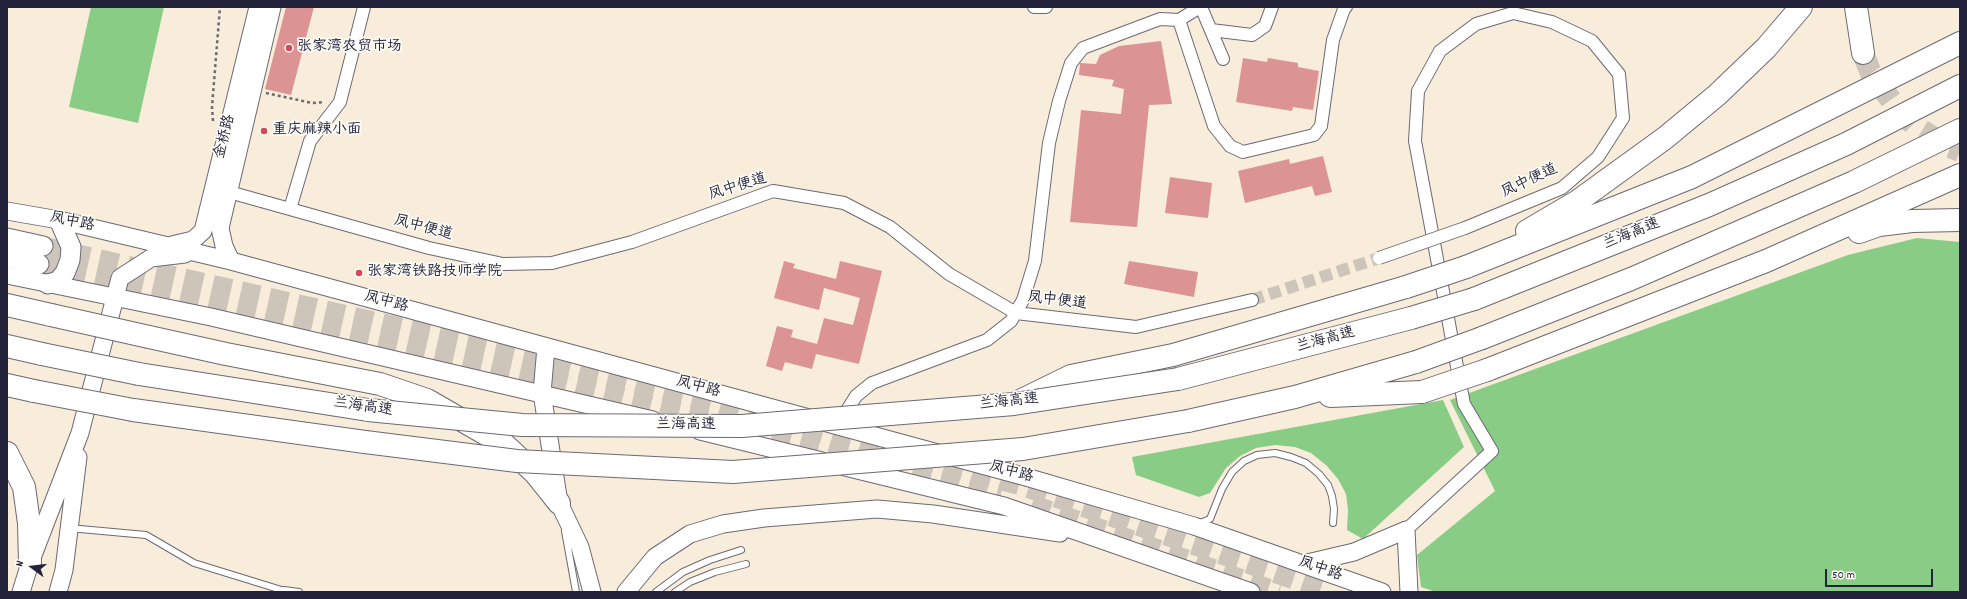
<!DOCTYPE html>
<html>
<head>
<meta charset="utf-8">
<style>
	body { margin:0 }
	#map { position:relative; width:1967px; height:599px; overflow:hidden; background:#f8ecda; font-family:Dekko,sans-serif }
	canvas { display:block }
	.frame { position:absolute; inset:0; border:8px solid #22223b; pointer-events:none }
	.north { position:absolute; left:12px; top:547px; width:40px; height:40px; -webkit-text-stroke:3px #fdfcf7; paint-order:stroke; rotate:285deg; font-size:11px; font-weight:700; line-height:16px; text-align:center; color:#22223b }
	.north::after { content:''; display:block; margin:auto; width:14px; height:18px; background:#22223b; clip-path:polygon(50% 0,100% 100%,50% 72%,0 100%) }
	.scale { position:absolute; left:1825px; top:569px; width:108px; height:18px; box-sizing:border-box; border:2px solid #22223b; border-top:0; padding-left:5px; font-size:12px; line-height:14px; white-space:nowrap; color:#22223b; -webkit-text-stroke:3px #fdfcf7; paint-order:stroke }
</style>
</head>
<body>
<div id="map">
<canvas width="1967" height="599"></canvas>
<div class="frame"></div>
<div class="north">N</div>
<div class="scale">50 m</div>
</div>
<script>
const ctx = document.querySelector('canvas').getContext('2d');
ctx.lineJoin = 'round';
function paint(path, color) {
  ctx.fillStyle = color;
  ctx.fill(path, 'evenodd');
}
function toPath(rows) {
  const path = new Path2D();
  for (const r of rows) {
    path.moveTo(r[0], r[1]);
    for (let i = 2; i < r.length; i += 2) path.lineTo(r[i], r[i + 1]);
  }
  return path;
}
function stroke(path, color, width, dash) {
  ctx.strokeStyle = color;
  ctx.lineWidth = width;
  ctx.lineCap = dash ? 'butt' : 'round';
  ctx.setLineDash(dash || []);
  ctx.stroke(path);
}
function drawText(font, color, halo, rows, align = 'center') {
  ctx.font = font + ' Dekko,"LXGW WenKai TC",sans-serif';
  ctx.lineWidth = 3.5;
  ctx.setLineDash([]);
  ctx.textBaseline = 'middle';
  ctx.strokeStyle = halo;
  ctx.fillStyle = color;
  for (const [text, x, y, turn = 0] of rows) {
    ctx.save();
    ctx.translate(x, y);
    ctx.rotate((+turn || 0) * Math.PI / 180);
    ctx.textAlign = isNaN(turn) ? turn : align;
    if (halo) ctx.strokeText(text, 0, 0);
    ctx.fillText(text, 0, 0);
    ctx.restore();
  }
}
paint(toPath([
	[91,7,164,7,138,123,69,107],
	[1917,238,1960,242,1960,592,1436,592,1421,587,1417,555,1495,491,1450,400,1848,255],
	[1443,400,1464,447,1363,539,1347,530,1348,510,1346,494,1338,479,1326,465,1311,453,1295,447,1275,445,1256,448,1240,456,1226,468,1210,493,1199,497,1136,475,1132,457]
]), '#89cc85');
paint(toPath([
	[286,7,314,7,291,95,265,89],
	[1161,41,1172,104,1149,105,1137,227,1070,222,1081,110,1121,114,1124,89,1112,86,1114,80,1079,75,1080,63,1096,64,1100,55,1119,46],
	[1243,58,1267,62,1268,58,1298,63,1298,67,1319,71,1313,110,1293,107,1292,111,1236,102],
	[1323,156,1332,192,1315,196,1312,186,1245,203,1238,171,1289,159,1290,164],
	[1170,177,1212,183,1208,218,1165,213],
	[784,261,795,264,793,268,836,279,840,261,882,271,859,364,816,354,812,369,785,362,782,371,766,366,777,326,793,330,791,337,817,344,824,318,853,325,860,298,824,288,819,310,774,298],
	[1129,261,1198,272,1194,297,1124,284]
]), '#db9493');
stroke(toPath([
	[1252,300,1379,258]
]), '#cdc4ba', 12, [12, 6]);
stroke(toPath([
	[43,246,542,359,1021,486,1329,592],
	[39,264,536,375,716,421],
	[744,428,1001,494],
	[1032,504,1279,592]
]), '#cdc4ba', 19, [19, 10]);
stroke(toPath([
	[1863,53,1870,71,1896,107,1916,127,1950,147,1960,151]
]), '#cdc4ba', 22, [22, 11]);
const service = toPath([
	[1198,524,1210,519,1222,489,1232,472,1244,461,1257,455,1275,453,1291,457,1306,463,1319,474,1328,485,1332,496,1334,509,1333,523],
	[69,528,146,535,194,563,288,592],
	[565,531,576,592],
	[284,590,299,592],
	[656,592,683,572,710,560,741,550],
	[675,592,690,582,715,572,746,564]
]);
const minor = toPath([
	[1034,7,1046,7],
	[1201,7,1223,59],
	[1179,20,1214,126,1230,146,1243,152,1314,135,1321,126,1333,40,1344,9,1346,7],
	[1211,30,1252,35,1265,26,1272,7],
	[222,190,429,248,503,264,552,263,632,242,773,191,844,203,890,227,949,274,1016,313,1136,327,1252,300],
	[290,209,310,141,340,102,364,7],
	[841,420,856,396,872,383,987,340,1011,321,1023,300,1035,261,1049,143,1059,101,1071,63,1083,48,1160,19,1179,20,1200,7],
	[1406,530,1492,451,1464,404,1415,141,1418,91,1440,51,1476,24,1513,13,1552,22,1592,41,1619,74,1623,118,1598,157,1562,188,1465,228]
]);
const secondary = toPath([
	[7,211,59,220,231,261,1026,477,1194,526,1382,592],
	[172,245,193,240,203,231,258,7],
	[231,261,224,246,220,228,272,7],
	[7,275,211,317,653,420],
	[546,347,542,393,559,503,580,547,592,592],
	[700,431,822,461],
	[845,467,1004,506,1251,592],
	[1303,564,1354,552,1406,530,1409,592],
	[21,592,30,563,80,433,120,278,151,258,185,254],
	[58,592,64,570,78,457],
	[626,592,655,557,690,534,723,524,764,518,877,509,933,514,1060,533]
]);
const primary = toPath([
	[7,238,43,246],
	[7,257,39,264],
	[48,284,58,281,65,273,70,260,71,247,59,220]
]);
const motorway = toPath([
	[1856,7,1863,53],
	[1527,231,1578,201,1665,138,1717,95,1766,48,1801,7],
	[1859,232,1879,225,1912,221,1960,220],
	[1466,267,1692,177,1960,43],
	[1474,299,1709,205,1846,144,1960,86],
	[7,305,51,315],
	[149,337,226,354,380,384,427,400,505,445,535,473,559,503],
	[1482,338,1631,279,1854,182,1960,130],
	[7,346,42,354],
	[1487,370,1766,261,1960,175],
	[139,374,368,410],
	[1178,379,1411,318],
	[7,385,34,391],
	[1330,396,1422,392],
	[1020,401,1071,376,1173,355,1406,287],
	[133,410,365,442],
	[1188,421,1295,397,1416,362],
	[7,453,24,487,29,523,30,563]
]);
stroke(service, '#6d6973', 8);
stroke(minor, '#6d6973', 14);
stroke(secondary, '#6d6973', 19);
stroke(primary, '#6d6973', 21);
stroke(motorway, '#6d6973', 24);
stroke(toPath([
	[266,93,312,103,324,102],
	[213,121,212,107,220,7]
]), '#6d6973', 2.5, [3, 3]);
stroke(service, '#fff', 6);
stroke(minor, '#fff', 12);
stroke(secondary, '#fff', 17);
stroke(primary, '#fff', 19);
stroke(motorway, '#fff', 22);
const minorBridge = toPath([
	[1379,258,1465,228]
]);
const motorwayBridge = toPath([
	[1406,287,1466,267],
	[51,315,149,337],
	[1411,318,1474,299],
	[42,354,139,374],
	[1416,362,1482,338],
	[34,391,133,410],
	[1422,392,1487,370],
	[368,410,522,425,742,426,1014,404,1178,379],
	[365,442,517,461,733,472,1023,449,1188,421]
]);
stroke(minorBridge, '#6d6973', 14, []);
stroke(motorwayBridge, '#6d6973', 24, []);
stroke(minorBridge, '#fff', 12);
stroke(motorwayBridge, '#fff', 22);
for (const [x, y, r, color] of [
	[289,48,4,"#d1495b"],
	[264,131,4,"#d1495b"],
	[359,273,4,"#d1495b"]
]) {
  const dot = new Path2D();
  dot.arc(x, y, r, 0, 2 * Math.PI);
  ctx.fillStyle = color;
  ctx.fill(dot);
  stroke(dot, '#fdfcf7', 1.5);
}
drawText('15px', '#22223b', '#fdfcf7', [
	["张家湾农贸市场",297,48],
	["重庆麻辣小面",272,131],
	["张家湾铁路技师学院",367,273]
], 'left');
drawText('15px', '#22223b', '#fdfcf7', [
	["金桥路",226,137,-76],
	["凤中便道",1530,182,-25],
	["凤中便道",738,188,-17],
	["凤中路",72,223,12],
	["凤中便道",423,229,15],
	["兰海高速",1632,235,-22],
	["凤中便道",1057,302,7],
	["凤中路",386,303,15],
	["兰海高速",1326,341,-15],
	["凤中路",698,388,15],
	["兰海高速",1009,403,-6],
	["兰海高速",363,408,8],
	["兰海高速",686,426],
	["凤中路",1011,473,15],
	["凤中路",1320,570,19]
]);
</script>
</body>
</html>
